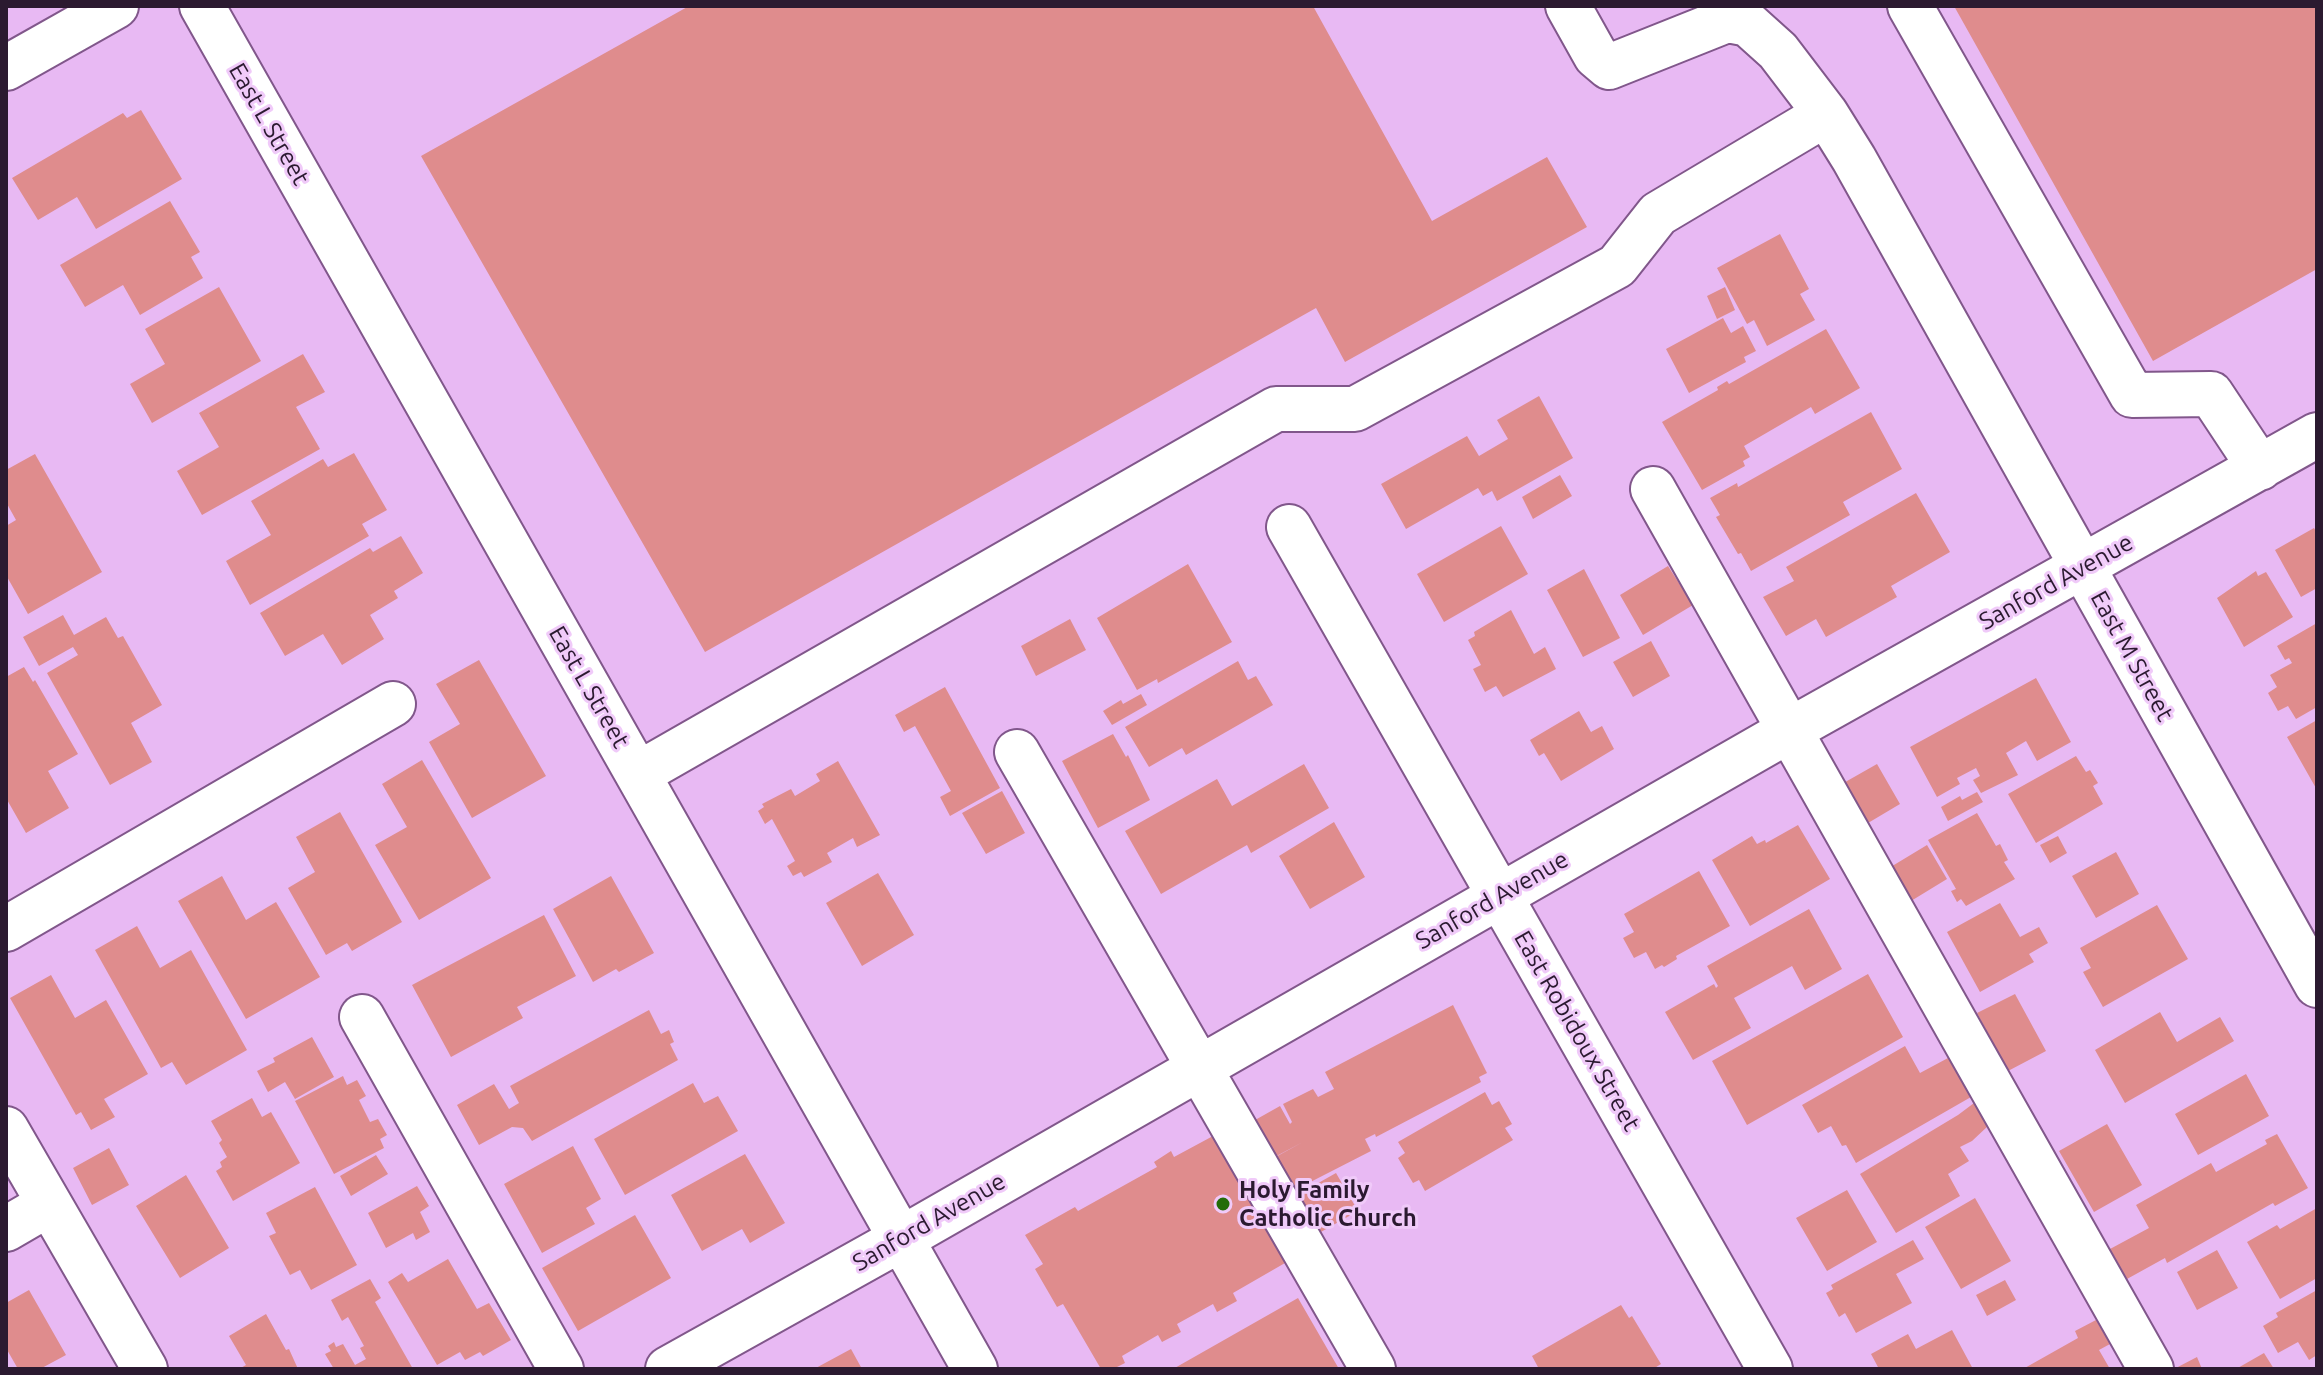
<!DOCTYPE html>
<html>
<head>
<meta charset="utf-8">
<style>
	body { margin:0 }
	#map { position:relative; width:2323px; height:1375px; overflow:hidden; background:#e8b9f3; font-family:Ubuntu,sans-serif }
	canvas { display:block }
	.frame { position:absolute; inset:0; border:8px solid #2b1a30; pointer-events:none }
</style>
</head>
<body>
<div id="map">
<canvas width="2323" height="1375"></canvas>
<div class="frame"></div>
</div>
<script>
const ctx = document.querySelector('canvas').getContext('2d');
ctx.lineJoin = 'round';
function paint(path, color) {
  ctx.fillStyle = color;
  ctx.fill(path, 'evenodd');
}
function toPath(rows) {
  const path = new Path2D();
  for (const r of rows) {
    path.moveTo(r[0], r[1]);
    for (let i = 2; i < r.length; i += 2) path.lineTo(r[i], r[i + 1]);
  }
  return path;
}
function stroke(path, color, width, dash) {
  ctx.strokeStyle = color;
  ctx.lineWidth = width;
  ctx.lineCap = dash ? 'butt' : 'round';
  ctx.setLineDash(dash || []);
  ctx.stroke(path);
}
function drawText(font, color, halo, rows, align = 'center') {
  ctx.font = font + ' Ubuntu,sans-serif';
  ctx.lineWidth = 6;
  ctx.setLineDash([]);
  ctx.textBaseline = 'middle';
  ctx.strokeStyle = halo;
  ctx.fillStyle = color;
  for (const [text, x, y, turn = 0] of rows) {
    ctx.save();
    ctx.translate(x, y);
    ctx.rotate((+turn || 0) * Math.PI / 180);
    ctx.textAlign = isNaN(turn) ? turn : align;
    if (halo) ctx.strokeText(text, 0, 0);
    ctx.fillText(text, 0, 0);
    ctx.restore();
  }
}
paint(toPath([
	[689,6,1313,6,1432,221,1547,157,1587,227,1345,362,1316,308,705,652,421,156],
	[1954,6,2317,6,2317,269,2153,361],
	[141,110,182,179,96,229,77,197,38,220,12,178,123,113,127,118],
	[170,201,200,252,191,257,203,278,140,315,123,285,85,307,60,265],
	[1780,234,1809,289,1800,294,1815,320,1767,346,1754,320,1747,324,1717,268],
	[219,287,261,361,152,423,130,384,165,364,145,329],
	[1725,287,1735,310,1717,319,1707,296],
	[1723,318,1731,333,1743,326,1756,351,1744,357,1746,362,1689,393,1666,349],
	[1826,329,1860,388,1815,414,1811,407,1744,446,1750,457,1743,461,1745,466,1702,490,1662,422,1718,390,1717,387,1727,381,1729,384],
	[303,354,325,392,296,407,320,449,202,515,177,471,219,447,199,413],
	[1539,396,1573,458,1497,501,1492,491,1483,496,1478,488,1406,529,1381,484,1467,436,1479,456,1508,439,1497,420],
	[1871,412,1902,469,1843,502,1850,515,1751,571,1741,553,1738,554,1716,517,1720,515,1710,498,1737,483,1738,487],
	[354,453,387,510,362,524,369,536,250,605,226,561,271,535,251,501,323,459,328,467],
	[35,454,102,572,28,614,6,575,6,526,16,520,6,502,6,470],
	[1560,475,1572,496,1533,519,1522,497],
	[1916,493,1950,552,1891,586,1897,597,1826,637,1816,619,1786,636,1763,597,1794,581,1786,567],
	[1501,526,1528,574,1444,622,1417,574],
	[2314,528,2317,533,2317,588,2301,597,2275,550],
	[401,536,423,573,394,591,398,598,370,615,384,639,342,665,323,634,285,656,260,613,370,548,373,552],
	[1188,564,1232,642,1158,683,1157,679,1137,690,1097,618],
	[1668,566,1693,605,1643,635,1620,595],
	[1584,569,1620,638,1583,657,1547,590],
	[2256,571,2258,576,2266,572,2293,617,2244,647,2217,598],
	[1511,610,1534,654,1545,647,1556,669,1503,697,1496,686,1485,692,1473,669,1481,665,1468,640,1475,636,1474,632],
	[63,615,74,635,106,617,118,638,123,636,162,705,131,723,152,762,110,785,47,673,78,655,73,647,39,666,23,637],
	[1070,619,1086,650,1036,676,1021,646],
	[2317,623,2317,707,2296,719,2288,706,2278,711,2268,693,2277,687,2270,675,2292,663,2289,658,2285,660,2277,646],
	[1651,641,1670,676,1633,697,1613,662],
	[479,660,546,776,472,818,429,742,460,724,436,684],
	[1238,661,1248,680,1256,676,1273,705,1186,755,1182,748,1149,767,1125,727],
	[24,667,33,682,35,680,78,754,48,771,69,808,26,833,6,798,6,677],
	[2036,678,2071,742,2037,761,2026,741,2006,753,2018,775,1981,793,1973,780,1980,776,1976,768,1957,778,1960,784,1937,797,1910,747],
	[945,687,1000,788,950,816,940,797,951,791,915,726,904,732,895,715],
	[1141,694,1147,705,1112,725,1103,711,1121,700,1123,704],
	[1579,711,1591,732,1602,726,1614,749,1561,781,1544,753,1539,756,1530,740],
	[2317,720,2317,790,2287,737],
	[1113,734,1126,757,1128,755,1150,800,1098,828,1062,761],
	[2076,756,2086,772,2090,770,2098,783,2093,786,2103,804,2036,843,2008,794],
	[422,760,491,878,419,920,375,845,407,827,382,784],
	[838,761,880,835,857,847,853,838,827,853,832,862,804,877,801,872,793,876,787,866,795,861,772,819,765,824,758,811,764,807,762,804,791,789,795,796,820,781,816,774],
	[1304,764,1329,808,1251,853,1247,845,1161,894,1125,831,1217,779,1232,806],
	[1877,764,1900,804,1863,826,1840,785],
	[1002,791,1025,833,986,854,962,813],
	[1977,792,1983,802,1948,821,1941,807,1960,796,1962,800],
	[340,812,402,922,352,951,347,943,326,955,288,888,315,872,296,837],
	[1977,813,1996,846,2000,844,2008,860,2004,862,2015,879,1966,906,1961,899,1957,902,1951,891,1956,889,1928,840],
	[1334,822,1365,877,1310,909,1279,856],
	[1798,825,1830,879,1750,926,1712,860,1752,836,1757,844,1765,840,1766,843],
	[2058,836,2067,853,2050,863,2040,845],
	[1927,845,1947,879,1911,901,1889,868],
	[2116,852,2139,894,2096,918,2072,876],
	[1699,871,1730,926,1676,956,1677,959,1664,967,1662,965,1655,969,1646,952,1634,958,1623,938,1634,932,1624,914],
	[878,873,914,935,862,966,826,903],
	[222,876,246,920,276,902,320,977,246,1019,178,901],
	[611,876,654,953,619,972,616,969,593,982,553,909],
	[2000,903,2020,937,2039,927,2048,943,2029,954,2034,962,1980,992,1947,932],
	[2157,905,2188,959,2103,1007,2083,972,2091,968,2080,948],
	[1809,909,1842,969,1805,990,1792,966,1734,998,1751,1028,1693,1060,1665,1012,1714,984,1716,988,1718,986,1707,966],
	[544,915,576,976,517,1007,523,1018,451,1057,412,985],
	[137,926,160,968,191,950,247,1050,186,1085,172,1062,161,1068,95,950],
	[1868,974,1903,1037,1747,1125,1712,1061],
	[51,975,75,1018,106,1000,148,1074,104,1099,115,1117,91,1130,81,1112,76,1115,10,998],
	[2015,994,2046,1051,2008,1071,1977,1013],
	[1453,1005,1487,1073,1479,1077,1481,1082,1376,1137,1375,1134,1365,1139,1371,1151,1287,1194,1270,1160,1303,1142,1267,1161,1248,1124,1280,1106,1290,1124,1292,1122,1283,1104,1313,1089,1318,1097,1334,1089,1325,1072],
	[649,1010,661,1034,669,1030,674,1042,670,1044,678,1060,532,1141,523,1128,512,1127,479,1145,457,1105,494,1084,509,1109,519,1103,510,1086],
	[2160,1012,2177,1042,2220,1017,2234,1041,2125,1103,2095,1050],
	[312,1037,334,1077,295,1099,285,1082,268,1092,257,1071,275,1062,273,1058],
	[1905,1046,1920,1073,1948,1058,1971,1097,1856,1163,1846,1145,1842,1146,1831,1126,1818,1133,1802,1105],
	[2246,1074,2269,1116,2198,1155,2175,1114],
	[343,1076,347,1085,357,1080,366,1096,359,1100,370,1122,378,1119,387,1135,380,1139,384,1148,334,1174,295,1101],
	[693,1083,704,1103,718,1096,738,1131,625,1195,594,1139],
	[1485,1092,1492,1105,1499,1101,1512,1124,1505,1128,1513,1140,1425,1191,1419,1180,1413,1183,1398,1158,1405,1153,1398,1142],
	[252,1098,262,1117,271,1112,300,1163,233,1201,216,1171,222,1167,220,1162,227,1157,219,1143,222,1140,211,1121],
	[1974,1103,1988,1126,1972,1141,1960,1147,1969,1161,1948,1174,1960,1196,1896,1233,1860,1174,1958,1115],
	[2107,1124,2142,1185,2094,1212,2059,1151],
	[2277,1134,2308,1188,2275,1206,2273,1203,2167,1263,2165,1258,2127,1279,2110,1249,2149,1228,2136,1205,2211,1163,2216,1172,2267,1144,2265,1140],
	[1213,1136,1285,1263,1233,1293,1237,1301,1217,1312,1213,1304,1177,1324,1181,1332,1162,1342,1158,1335,1122,1356,1125,1363,1113,1369,1101,1369,1063,1304,1057,1307,1035,1269,1043,1264,1025,1235,1075,1207,1078,1211,1157,1167,1154,1162,1171,1151,1174,1157],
	[573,1146,601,1199,586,1208,595,1224,542,1253,504,1184],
	[109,1148,129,1185,92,1205,73,1168],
	[745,1154,785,1223,750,1243,742,1229,702,1251,671,1195],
	[376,1155,388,1174,351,1196,340,1176],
	[1336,1173,1358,1211,1312,1237,1290,1199],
	[186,1175,229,1248,180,1278,136,1206],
	[417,1186,429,1206,420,1212,430,1232,416,1240,413,1233,386,1248,368,1213],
	[315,1187,357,1265,311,1290,300,1270,290,1275,269,1236,276,1233,266,1213],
	[1847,1190,1877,1242,1827,1271,1796,1218],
	[1975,1198,2011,1261,1961,1289,1925,1227],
	[2317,1208,2317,1278,2280,1299,2247,1242,2277,1225,2280,1229],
	[635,1215,671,1278,578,1331,542,1268],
	[1913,1240,1924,1259,1896,1274,1912,1303,1856,1333,1845,1313,1839,1317,1826,1293,1833,1289,1831,1285],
	[2217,1250,2238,1288,2197,1310,2177,1272],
	[448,1259,477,1309,489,1303,511,1340,483,1356,480,1352,465,1360,460,1352,437,1365,388,1282,402,1273,408,1282],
	[370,1279,381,1298,375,1302,413,1369,334,1369,325,1354,331,1351,328,1346,334,1342,336,1347,343,1344,355,1365,366,1359,360,1348,364,1346,348,1317,342,1321,331,1300],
	[2005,1280,2016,1300,1987,1316,1976,1295],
	[29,1290,66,1355,40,1369,18,1369,6,1348,6,1303],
	[2317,1290,2317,1355,2309,1360,2298,1342,2278,1353,2263,1326,2278,1317,2276,1313],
	[1298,1298,1339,1369,1173,1369],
	[1621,1305,1629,1318,1632,1316,1661,1364,1653,1369,1539,1369,1532,1356],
	[266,1314,286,1350,289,1349,298,1369,239,1369,246,1365,229,1336],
	[2096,1320,2110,1344,2099,1350,2110,1369,2023,1369,2078,1338,2075,1331],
	[1952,1330,1973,1369,1879,1369,1871,1354,1908,1334,1916,1349],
	[851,1349,862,1369,814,1369],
	[2264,1353,2274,1369,2236,1369],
	[2197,1357,2202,1369,2174,1369]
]), '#df8c8d');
const minor = toPath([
	[202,6,975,1369],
	[1568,6,1596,56,1609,67,1727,20,1748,24,1778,51,1826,114],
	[1910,6,2132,395,2211,394,2260,468],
	[6,68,116,6],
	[1653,489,2151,1369],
	[1289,527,1770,1369],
	[1017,752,1373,1369],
	[638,774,1276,409,1355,409,1617,266,1658,214,1826,114,1854,159,2317,985],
	[6,929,393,704],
	[362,1017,561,1369],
	[6,1129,145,1369],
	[6,1229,49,1204],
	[668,1369,901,1239,1790,730,2317,435]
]);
stroke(minor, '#81578b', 48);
stroke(minor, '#fff', 44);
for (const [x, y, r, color] of [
	[1223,1204,8,"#246c08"]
]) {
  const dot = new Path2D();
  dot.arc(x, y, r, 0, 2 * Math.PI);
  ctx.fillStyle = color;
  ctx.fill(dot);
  stroke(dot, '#f0caf9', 3);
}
drawText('24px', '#2b1a30', '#f0caf9', [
	["East L Street",269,124,60],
	["Sanford Avenue",2056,582,-29],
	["East M Street",2132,656,61],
	["East L Street",589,687,60],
	["Sanford Avenue",1492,900,-30],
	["East Robidoux Street",1577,1031,60],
	["Sanford Avenue",929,1222,-30]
]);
drawText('bold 24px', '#2b1a30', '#f0caf9', [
	["Holy Family",1239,1190],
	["Catholic Church",1239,1218]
], 'left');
</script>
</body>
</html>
